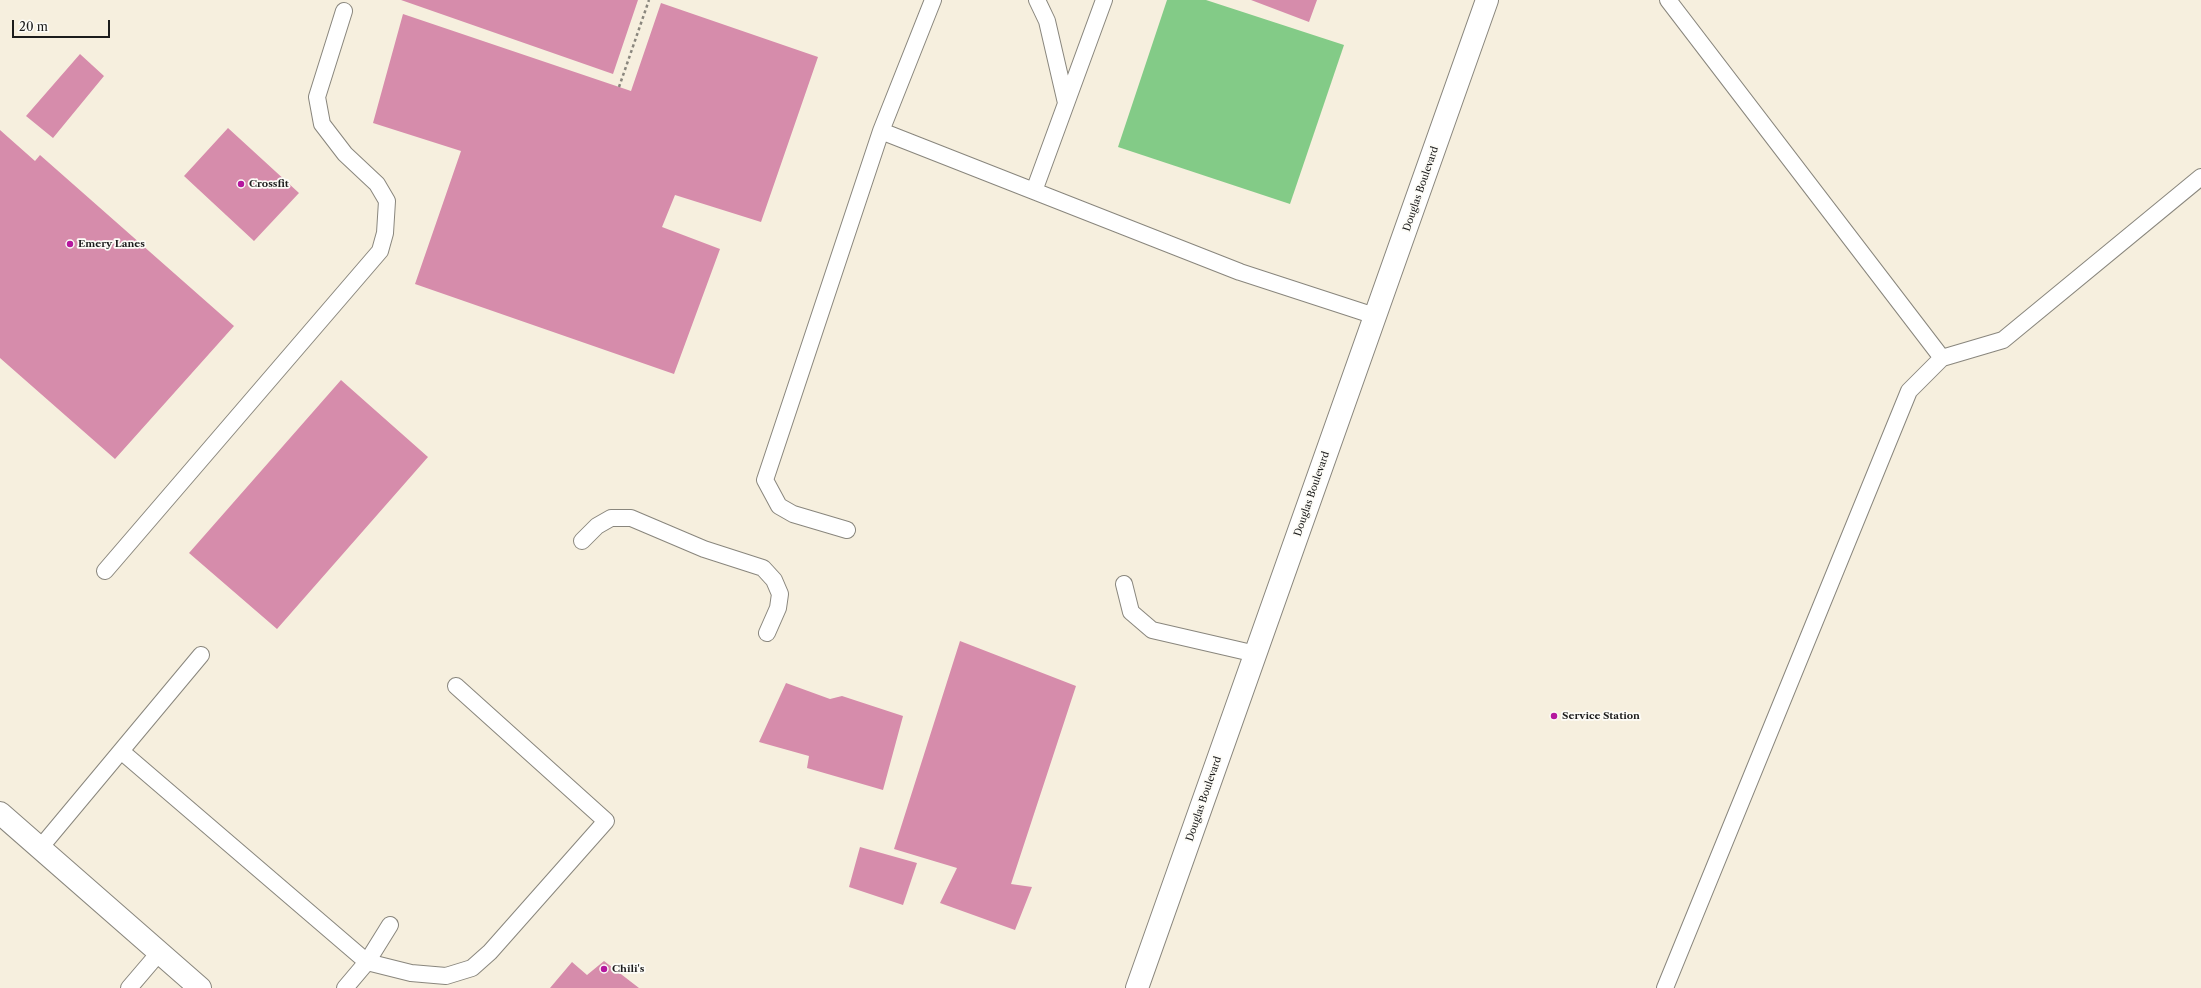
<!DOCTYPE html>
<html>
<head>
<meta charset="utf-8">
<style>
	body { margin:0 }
	#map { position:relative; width:2201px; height:988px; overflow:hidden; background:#f6efde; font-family:"Libre Caslon Text",serif }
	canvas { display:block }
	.scale { position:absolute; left:12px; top:20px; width:98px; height:18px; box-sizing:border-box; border:2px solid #1c1c1c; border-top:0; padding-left:5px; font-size:12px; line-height:14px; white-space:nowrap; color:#1c1c1c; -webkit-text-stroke:3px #fdfcf7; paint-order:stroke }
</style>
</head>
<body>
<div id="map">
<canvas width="2201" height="988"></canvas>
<div class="scale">20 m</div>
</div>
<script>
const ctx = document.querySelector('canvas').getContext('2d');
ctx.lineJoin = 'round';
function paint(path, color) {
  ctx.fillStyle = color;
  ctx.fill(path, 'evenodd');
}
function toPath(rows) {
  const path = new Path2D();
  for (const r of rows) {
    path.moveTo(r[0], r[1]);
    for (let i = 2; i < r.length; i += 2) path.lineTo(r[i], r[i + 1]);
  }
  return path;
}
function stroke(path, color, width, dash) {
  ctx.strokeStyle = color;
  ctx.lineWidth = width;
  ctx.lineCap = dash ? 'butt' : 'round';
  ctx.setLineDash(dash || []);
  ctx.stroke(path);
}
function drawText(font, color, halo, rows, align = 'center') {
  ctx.font = font + ' "Libre Caslon Text",serif';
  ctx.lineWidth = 3.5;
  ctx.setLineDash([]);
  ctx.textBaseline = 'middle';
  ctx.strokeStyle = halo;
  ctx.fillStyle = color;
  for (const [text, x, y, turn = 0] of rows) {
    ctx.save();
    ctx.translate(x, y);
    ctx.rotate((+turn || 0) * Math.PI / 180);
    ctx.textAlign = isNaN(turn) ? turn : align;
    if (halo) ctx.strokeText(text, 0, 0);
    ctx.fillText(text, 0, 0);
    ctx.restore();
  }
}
paint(toPath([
	[1167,0,1206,0,1344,45,1290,204,1118,147]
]), '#83cb87');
paint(toPath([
	[401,0,638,0,613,74],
	[1251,0,1317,0,1309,22],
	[661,3,818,57,761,222,675,195,662,227,720,249,674,374,415,284,461,151,373,123,403,14,631,91],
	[80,54,104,76,53,138,26,116],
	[228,128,299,193,254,241,184,176],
	[0,130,35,161,40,155,234,326,115,459,0,358],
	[341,380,428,457,277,629,189,553],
	[960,641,1076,686,1011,884,1032,887,1015,930,940,903,957,868,894,849],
	[786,683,830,699,842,696,903,716,883,790,807,768,809,756,759,742],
	[860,847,917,863,903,905,849,887],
	[604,961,639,988,550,988,572,962,587,975]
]), '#d68cab');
const service = toPath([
	[1037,0,1047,21,1066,103],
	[1668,0,1942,358],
	[881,131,1240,272,1375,316],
	[1034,191,1104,0],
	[847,530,793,514,779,506,765,480,881,131,933,0],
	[582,541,597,526,611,518,631,518,704,549,763,568,774,580,780,594,778,608,767,633],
	[105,571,380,251,385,233,387,201,377,184,345,154,322,124,317,97,344,11],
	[1124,584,1131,612,1152,630,1256,654],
	[121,751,367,962,411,973,446,976,472,968,490,952,606,821,456,686],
	[40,848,201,655],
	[129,988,158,954],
	[345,988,367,962,390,925],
	[1665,988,1909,391,1942,358,2003,340,2201,177]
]);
const tertiary = toPath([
	[0,813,200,988],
	[1137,988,1487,0]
]);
stroke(service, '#89867d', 18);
stroke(tertiary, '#89867d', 24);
stroke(toPath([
	[619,87,649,0]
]), '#89867d', 2.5, [3, 3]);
stroke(service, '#fff', 16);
stroke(tertiary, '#fff', 22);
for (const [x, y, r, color] of [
	[241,184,4,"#b5179e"],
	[70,244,4,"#b5179e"],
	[1554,716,4,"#b5179e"],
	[604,969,4,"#b5179e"]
]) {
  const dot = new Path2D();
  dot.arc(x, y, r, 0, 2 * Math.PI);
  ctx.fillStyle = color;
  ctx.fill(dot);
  stroke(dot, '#fdfcf7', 1.5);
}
drawText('bold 10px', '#1c1c1c', '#fdfcf7', [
	["Crossfit",249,184],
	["Emery Lanes",78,244],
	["Service Station",1562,716],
	["Chili's",612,969]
], 'left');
drawText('10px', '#1c1c1c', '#fdfcf7', [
	["Douglas Boulevard",1421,189,-71],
	["Douglas Boulevard",1312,494,-71],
	["Douglas Boulevard",1204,799,-71]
]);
</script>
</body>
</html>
